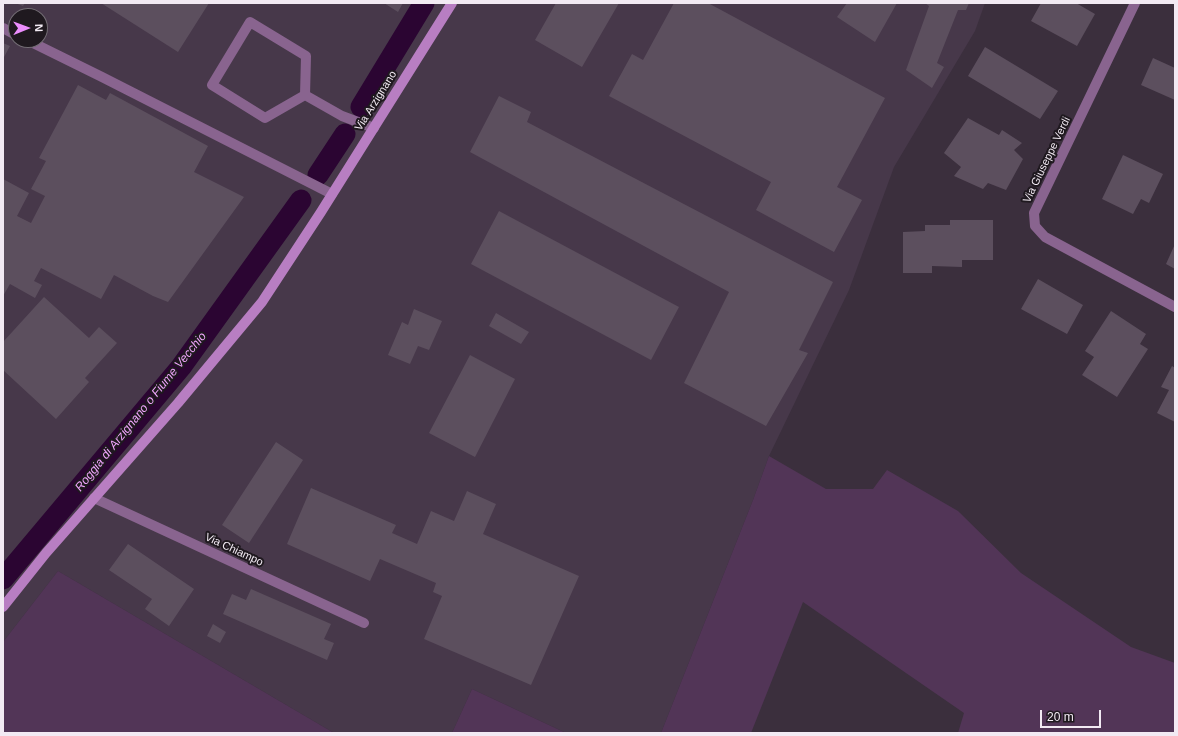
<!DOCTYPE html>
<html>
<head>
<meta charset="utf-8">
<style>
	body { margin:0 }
	#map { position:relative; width:1178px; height:736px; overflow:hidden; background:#3b2f3d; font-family:Arial,sans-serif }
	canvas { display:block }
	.frame { position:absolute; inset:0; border:4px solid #f2eaf3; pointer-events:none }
	.north { position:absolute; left:8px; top:8px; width:40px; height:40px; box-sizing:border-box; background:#1f191f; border:1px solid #736d74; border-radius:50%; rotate:89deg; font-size:11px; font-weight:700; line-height:16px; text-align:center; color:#f2eaf3 }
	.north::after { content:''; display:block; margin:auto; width:14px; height:18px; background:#eb8dfc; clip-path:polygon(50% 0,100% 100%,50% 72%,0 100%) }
	.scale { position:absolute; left:1040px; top:710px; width:61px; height:18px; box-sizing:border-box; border:2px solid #f2eaf3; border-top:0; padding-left:5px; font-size:12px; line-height:14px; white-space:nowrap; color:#f2eaf3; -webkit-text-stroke:3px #1f191f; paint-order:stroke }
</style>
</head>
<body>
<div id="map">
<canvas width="1178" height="736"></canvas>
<div class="frame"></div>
<div class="north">N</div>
<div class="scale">20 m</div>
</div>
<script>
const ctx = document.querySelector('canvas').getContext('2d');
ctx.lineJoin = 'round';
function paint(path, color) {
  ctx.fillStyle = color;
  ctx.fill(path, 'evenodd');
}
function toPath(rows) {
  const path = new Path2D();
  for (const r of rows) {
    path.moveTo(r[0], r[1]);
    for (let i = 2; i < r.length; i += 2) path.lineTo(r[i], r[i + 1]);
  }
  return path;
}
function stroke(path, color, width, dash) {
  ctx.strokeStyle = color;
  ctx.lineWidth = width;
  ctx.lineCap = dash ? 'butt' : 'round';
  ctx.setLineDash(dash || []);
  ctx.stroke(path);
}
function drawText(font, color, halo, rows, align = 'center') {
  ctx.font = font + ' Arial,sans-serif';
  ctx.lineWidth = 4;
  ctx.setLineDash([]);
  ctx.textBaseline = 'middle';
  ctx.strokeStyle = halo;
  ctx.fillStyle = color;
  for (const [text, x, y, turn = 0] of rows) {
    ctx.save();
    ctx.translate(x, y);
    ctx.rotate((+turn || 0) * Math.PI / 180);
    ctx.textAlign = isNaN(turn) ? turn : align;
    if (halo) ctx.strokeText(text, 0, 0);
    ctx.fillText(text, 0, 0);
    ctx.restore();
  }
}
paint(toPath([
	[3,3,985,3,975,31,894,167,849,290,769,456,753,500,661,733,566,733,472,689,452,733,334,733,58,571,3,642],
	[16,16,40,16,40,40,16,40]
]), '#47384a');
paint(toPath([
	[769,456,826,489,873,489,887,470,958,511,1021,573,1131,647,1175,663,1175,733,958,733,964,713,803,602,751,733,661,733,753,500],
	[58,571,334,733,3,733,3,642],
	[472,689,566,733,452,733]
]), '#523557');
stroke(toPath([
	[361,107,424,3],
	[318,175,345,134],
	[3,579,181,367,301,200]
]), '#2b0532', 21);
paint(toPath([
	[15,3,25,3,23,6],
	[101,3,209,3,178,52],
	[384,3,403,3,398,12],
	[556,3,619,3,582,67,535,40],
	[674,3,708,3,885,98,837,187,862,200,834,252,756,210,771,182,609,96,632,54,643,60],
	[847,3,897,3,875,42,837,17],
	[925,3,969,3,966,10,958,10,937,63,944,67,932,88,906,70,929,6],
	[1041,3,1076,3,1095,14,1077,46,1031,21],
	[3,43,10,46,3,59],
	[985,47,1058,91,1040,119,968,76],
	[1153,58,1175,68,1175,100,1141,85],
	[78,85,106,100,110,93,208,146,194,172,244,197,168,302,153,296,114,275,101,299,41,268,34,281,42,285,35,298,10,284,3,296,3,179,29,193,17,216,31,223,45,196,31,189,46,161,39,158],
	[499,96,531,112,527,122,833,282,799,350,808,353,766,426,684,383,729,292,470,152],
	[968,118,999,135,1002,130,1022,143,1014,150,1023,159,1006,190,988,183,983,189,954,176,961,167,944,153],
	[1123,155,1163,174,1149,203,1141,199,1133,214,1102,199],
	[499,211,679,307,651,360,471,264],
	[950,220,993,220,993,260,962,260,962,267,932,266,932,273,903,273,903,232,925,231,925,225,950,225],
	[1175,244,1175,269,1166,264],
	[1038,279,1083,305,1067,334,1021,309],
	[44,297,89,338,99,327,117,343,85,378,89,382,56,419,3,370,3,342],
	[414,309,442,321,429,350,418,346,410,364,388,355,402,322,408,325],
	[1111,311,1146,334,1140,344,1148,349,1117,397,1082,375,1094,357,1085,351],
	[496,313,529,332,521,344,489,326],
	[470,355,515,379,475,457,429,433],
	[1172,366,1175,368,1175,422,1157,413,1169,390,1161,387],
	[276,442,303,460,249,543,222,525],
	[311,488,396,525,392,533,417,544,431,511,454,521,467,491,496,504,483,534,579,576,531,685,424,639,442,596,433,592,436,583,380,559,370,581,287,544],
	[128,544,194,589,169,626,145,609,152,599,109,570],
	[251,589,331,624,324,639,334,643,327,660,223,614,232,594,246,600],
	[213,624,226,632,220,643,207,636]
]), '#5c4f5e');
stroke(toPath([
	[250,22,306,56,305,95,265,118,212,85,250,22],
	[3,28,16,35],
	[27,40,102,77,332,194],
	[305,95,342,116,374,128]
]), '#89648f', 10);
stroke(toPath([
	[1135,3,1034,213,1035,226,1045,237,1175,307],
	[94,498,364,623]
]), '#89648f', 10);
stroke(toPath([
	[3,607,46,553,178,403,262,302,321,212,452,3]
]), '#b87ec2', 10);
drawText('11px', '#f2eaf3', '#1f191f', [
	["Via Arzignano",376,101,-58],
	["Via Giuseppe Verdi",1047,160,-64],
	["Via Chiampo",234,550,25]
]);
drawText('italic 12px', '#f0a6fd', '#1f191f', [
	["Roggia di Arzignano o Fiume Vecchio",141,412,-51]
]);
</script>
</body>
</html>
